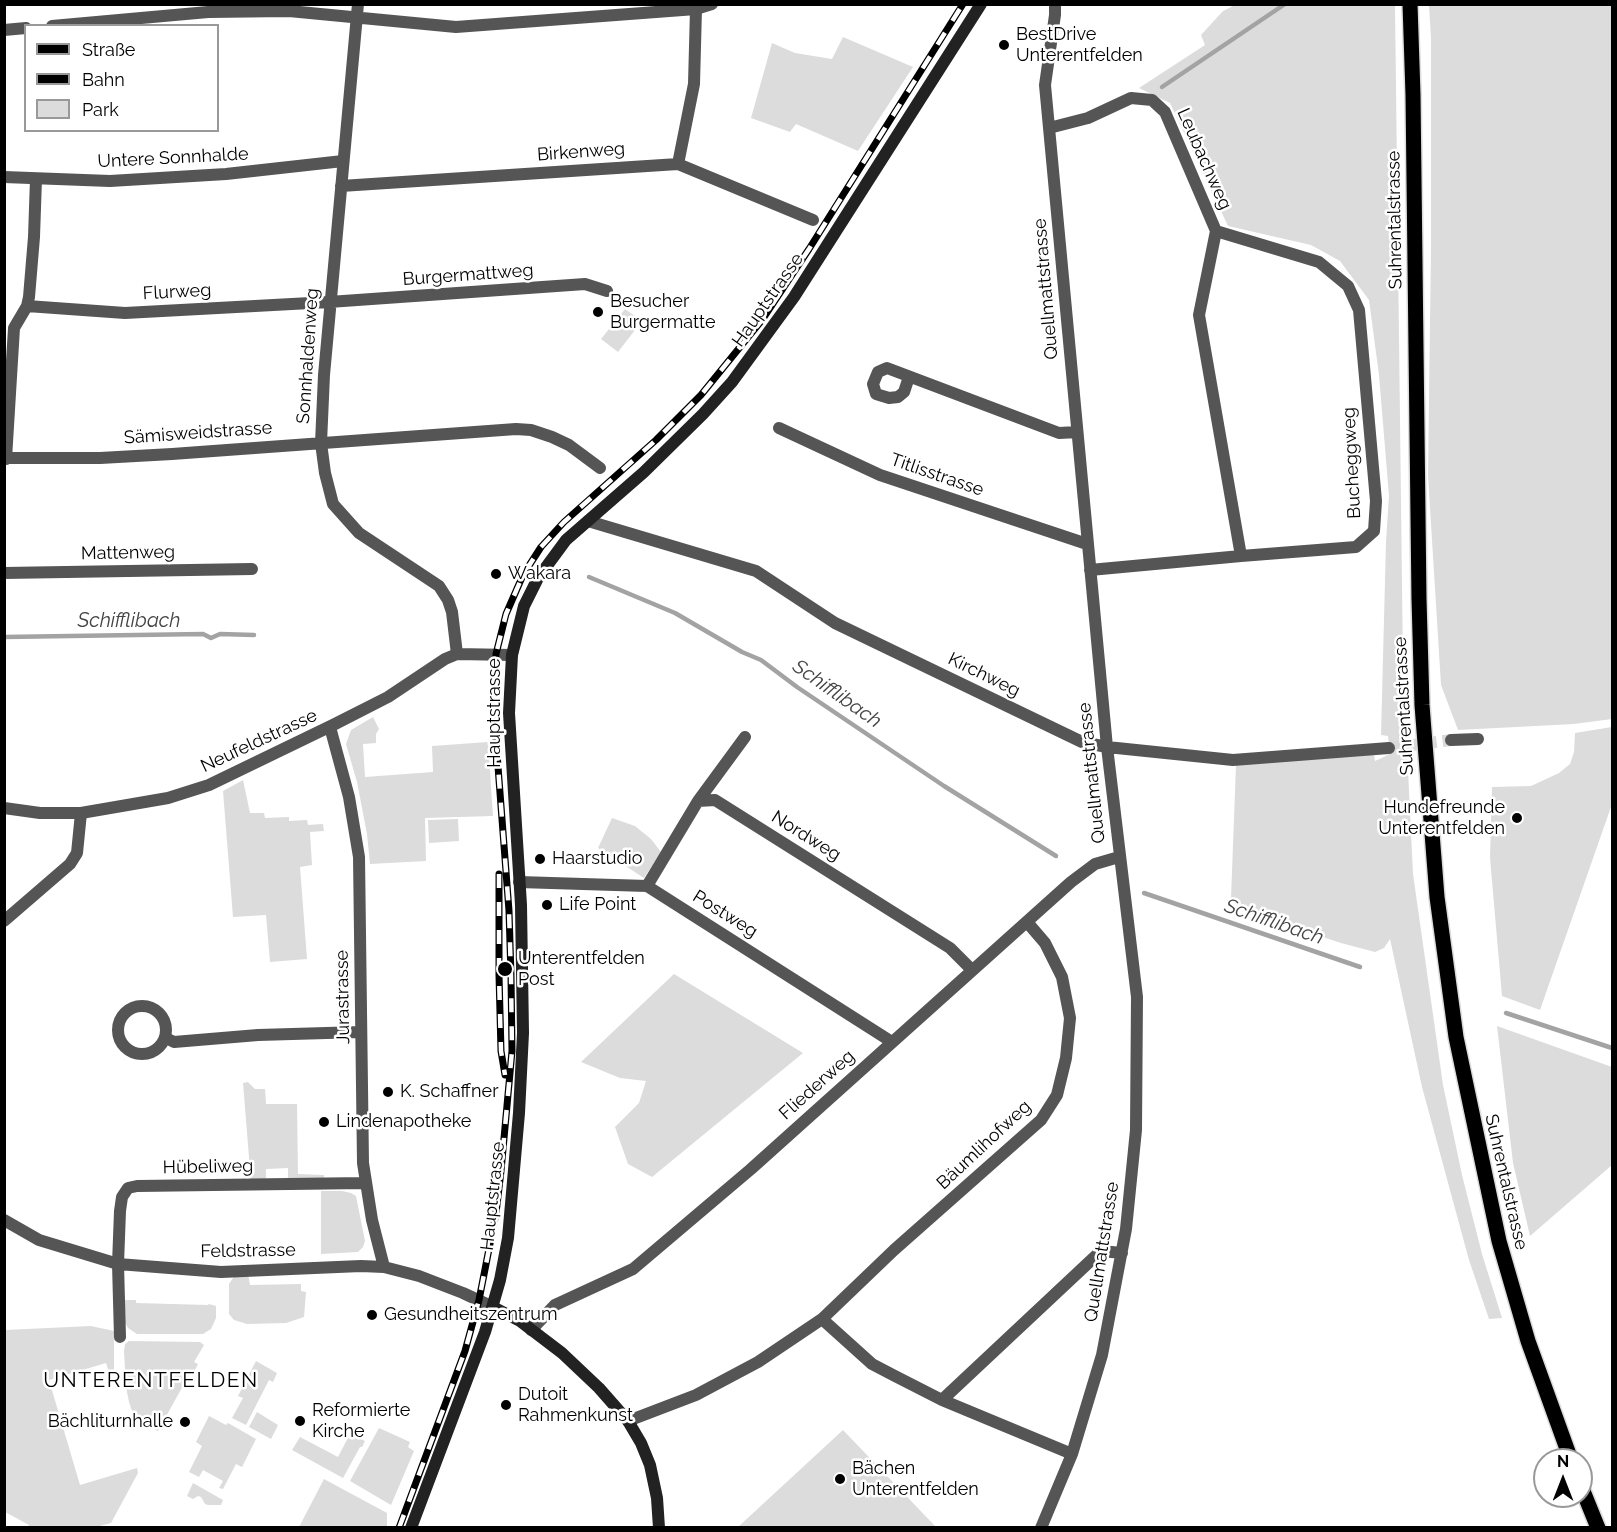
<!DOCTYPE html>
<html>
<head>
<meta charset="utf-8">
<style>
	body { margin:0 }
	#map { position:relative; width:1617px; height:1532px; overflow:hidden; background:#fff; font-family:Raleway,sans-serif }
	canvas { display:block }
	.frame { position:absolute; inset:0; border:6px solid #000; pointer-events:none }
	.legend { position:absolute; left:24px; top:24px; width:195px; height:108px; box-sizing:border-box; background:#fff; border:2px solid #999; margin:0; padding:8px 10px; list-style:none; font-size:18px; color:#000 }
	.legend li { display:flex; align-items:center; gap:12px; height:30px }
	.legend b { width:30px; border:2px solid #999 }
	.north { position:absolute; left:1533px; top:1448px; width:60px; height:60px; box-sizing:border-box; background:#fff; border:2px solid #999; border-radius:50%; rotate:0deg; font-size:16px; font-weight:700; line-height:24px; text-align:center; color:#000 }
	.north::after { content:''; display:block; margin:auto; width:21px; height:27px; background:#000; clip-path:polygon(50% 0,100% 100%,50% 72%,0 100%) }
</style>
</head>
<body>
<div id="map">
<canvas width="1617" height="1532"></canvas>
<div class="frame"></div>
<ul class="legend">
<li><b style="height:8px;background:#000"></b>Straße</li>
<li><b style="height:8px;background:#000"></b>Bahn</li>
<li><b style="height:16px;background:#dcdcdc"></b>Park</li>
</ul>
<div class="north">N</div>
</div>
<script>
const ctx = document.querySelector('canvas').getContext('2d');
ctx.lineJoin = 'round';
function paint(path, color) {
  ctx.fillStyle = color;
  ctx.fill(path, 'evenodd');
}
function toPath(rows) {
  const path = new Path2D();
  for (const r of rows) {
    if (r.length === 3) {
      path.moveTo(r[0] + r[2], r[1]);
      path.arc(r[0], r[1], r[2], 0, 2 * Math.PI);
      continue;
    }
    path.moveTo(r[0], r[1]);
    for (let i = 2; i < r.length; i += 2) path.lineTo(r[i], r[i + 1]);
  }
  return path;
}
function stroke(path, color, width, dash) {
  ctx.strokeStyle = color;
  ctx.lineWidth = width;
  ctx.lineCap = dash ? 'butt' : 'round';
  ctx.setLineDash(dash || []);
  ctx.stroke(path);
}
function drawText(font, color, halo, rows, align = 'center') {
  ctx.font = font + ' Raleway,sans-serif';
  ctx.lineWidth = 5;
  ctx.setLineDash([]);
  ctx.textBaseline = 'middle';
  ctx.strokeStyle = halo;
  ctx.fillStyle = color;
  for (const [text, x, y, turn = 0] of rows) {
    ctx.save();
    ctx.translate(x, y);
    ctx.rotate((+turn || 0) * Math.PI / 180);
    ctx.textAlign = isNaN(turn) ? turn : align;
    if (halo) ctx.strokeText(text, 0, 0);
    ctx.fillText(text, 0, 0);
    ctx.restore();
  }
}
paint(toPath([
	[1235,5,1395,5,1403,667,1413,874,1443,1085,1462,1175,1482,1254,1502,1318,1489,1319,1469,1260,1422,1087,1390,939,1384,948,1375,952,1341,943,1246,912,1231,898,1236,765,1374,754,1375,761,1390,754,1388,736,1381,735,1386,542,1389,496,1379,375,1369,300,1340,261,1311,245,1228,226,1170,103,1139,88,1205,45,1201,35,1223,11],
	[1429,5,1612,5,1612,719,1574,724,1458,730,1441,685,1428,476,1431,248,1431,39],
	[843,37,913,67,858,151,796,124,790,132,751,118,772,43,795,53,832,59],
	[625,309,642,321,618,352,601,339],
	[373,717,379,729,376,734,376,743,363,744,365,777,433,772,432,746,488,742,493,816,425,818,426,861,370,864,367,834,357,782,346,744,351,730],
	[1612,727,1612,804,1540,1010,1502,996,1490,858,1492,787,1531,786,1559,773,1570,764,1574,752,1575,733],
	[243,780,250,813,264,813,265,818,289,817,289,821,307,820,308,825,323,824,324,831,310,832,312,865,300,867,307,959,270,962,266,915,233,917,223,791],
	[612,818,635,826,651,839,661,852,644,878,598,848],
	[458,819,459,841,429,843,428,820],
	[674,974,803,1053,652,1177,628,1164,615,1127,639,1103,646,1081,620,1078,581,1062],
	[1497,1026,1612,1067,1612,1165,1530,1236,1513,1163],
	[248,1082,255,1089,265,1089,266,1104,297,1104,298,1174,324,1175,324,1182,288,1182,288,1168,266,1169,266,1182,251,1182,243,1083],
	[321,1191,342,1191,351,1193,356,1196,365,1241,363,1247,358,1252,321,1254],
	[248,1274,250,1285,301,1284,301,1291,306,1292,304,1317,286,1323,247,1324,234,1320,229,1314,229,1284,235,1275],
	[123,1300,136,1300,136,1303,208,1305,209,1304,216,1306,216,1318,211,1329,203,1334,137,1334,128,1328,124,1321],
	[91,1326,114,1331,114,1372,110,1375,106,1363,49,1380,80,1485,137,1468,138,1473,111,1523,96,1527,28,1527,29,1525,5,1512,5,1330],
	[129,1341,200,1342,204,1345,194,1362,198,1364,193,1374,190,1373,158,1431,140,1421,132,1411,129,1402,126,1387,124,1351,125,1344],
	[256,1361,277,1373,273,1382,269,1380,246,1425,232,1418,243,1398,238,1396],
	[257,1412,278,1425,271,1439,249,1427],
	[209,1416,226,1425,228,1423,256,1439,242,1467,236,1464,223,1489,219,1488,223,1481,203,1470,199,1477,189,1472,202,1446,196,1442],
	[379,1428,410,1442,408,1447,414,1451,391,1505,350,1481],
	[843,1430,936,1527,738,1527],
	[350,1434,365,1441,362,1447,360,1447,343,1478,292,1450,300,1437,338,1457],
	[324,1479,387,1513,387,1527,299,1527],
	[193,1483,223,1500,221,1505,208,1505,205,1504,201,1497,198,1496,193,1499,187,1496]
]), '#dcdcdc');
stroke(toPath([
	[1162,87,1285,4],
	[589,577,675,613,742,652,761,660,797,687,944,786,1056,856],
	[4,637,203,634,211,638,220,634,254,635],
	[1144,893,1360,967],
	[1506,1013,1612,1048]
]), '#a3a3a3', 4.5);
stroke(toPath([
	[1389,748,1451,740]
]), '#d9d9d9', 12, [12, 6]);
const primary = toPath([
	[1410,4,1413,95,1419,599,1422,705,1437,897,1456,1037,1499,1241,1528,1341,1571,1460],
	[1581,1486,1598,1528]
]);
stroke(primary, '#dbdbdb', 18);
stroke(toPath([
	[358,4,324,375,321,443,325,473,333,504,359,533,439,586,448,600,452,612,457,654],
	[52,26,208,12,289,11,456,27,696,9,712,4],
	[4,30,26,28],
	[1049,128,1088,118,1131,98,1152,100,1165,112,1216,231,1199,315,1241,556],
	[678,164,694,84,696,9],
	[4,177,110,181,226,174,343,161],
	[341,186,678,164,813,220],
	[27,306,125,313,329,302,585,284,607,291],
	[909,377,904,392,898,397,889,398,876,394,873,384,878,372,887,368,1059,433,1077,432],
	[779,428,880,475,1087,544],
	[4,458,100,458,172,454,516,429,531,430,552,437,569,445,600,468],
	[6,459,14,328,27,306,29,297,34,237,36,179],
	[588,521,756,571,835,623,1082,742,1107,747,1233,760,1389,748],
	[1090,570,1241,556,1356,547,1374,531,1376,501,1359,310,1348,286,1319,262,1216,231],
	[4,573,252,569],
	[330,727,349,797,359,857,363,1163,372,1220,384,1267],
	[1451,740,1478,739],
	[698,801,745,737],
	[4,808,40,813,81,813,168,798,209,785,333,725,388,697,445,659,457,654,512,655],
	[519,882,647,886,892,1042],
	[647,886,698,801,715,800,950,948,972,970],
	[4,921,70,864,77,853,81,813],
	[142,1030,24],
	[166,1038,174,1042,258,1035,361,1032],
	[4,1220,39,1240,118,1264,221,1272,361,1266,384,1267,419,1276,463,1293,493,1307],
	[822,1319,872,1364,893,1375,942,1400,1072,1454],
	[531,1330,555,1305,633,1269,751,1169,1071,882,1095,864,1119,857],
	[120,1337,118,1264,120,1211,122,1197,128,1188,137,1186,365,1183],
	[942,1400,1101,1251,1122,1253],
	[628,1421,696,1395,758,1362,822,1319,894,1250,1041,1120,1057,1095,1066,1058,1070,1018,1062,977,1045,943,1027,922],
	[1041,1528,1072,1454,1102,1355,1126,1229,1136,1130,1137,997,1107,747,1045,85,1055,15,1055,4]
]), '#555', 12);
stroke(toPath([
	[493,1307,520,1321,562,1353,599,1388,628,1421,641,1443,650,1465,657,1498,659,1528],
	[411,1528,485,1332,500,1280,508,1238,519,1113,523,1033,521,905,509,713,512,655,524,606,538,578,566,540,644,472,703,414,732,382,794,297,981,4]
]), '#222', 12);
stroke(primary, '#000', 15);
const rail = toPath([
	[499,874,499,975,501,1051,505,1075],
	[399,1528,465,1351,479,1300,496,1213,501,1171,512,1051,511,976,509,911,494,714,496,654,506,614,523,575,541,547,564,522,656,440,701,395,762,320,809,249,963,4]
]);
stroke(rail, '#000', 7);
stroke(rail, '#fff', 4.5, [14]);
for (const [x, y, r, color] of [
	[1004,45,6,"#000"],
	[598,312,6,"#000"],
	[496,574,6,"#000"],
	[1517,818,6,"#000"],
	[540,859,6,"#000"],
	[547,905,6,"#000"],
	[505,969,8,"#000"],
	[388,1092,6,"#000"],
	[324,1122,6,"#000"],
	[372,1315,6,"#000"],
	[506,1405,6,"#000"],
	[300,1421,6,"#000"],
	[185,1422,6,"#000"],
	[840,1479,6,"#000"]
]) {
  const dot = new Path2D();
  dot.arc(x, y, r, 0, 2 * Math.PI);
  ctx.fillStyle = color;
  ctx.fill(dot);
  stroke(dot, '#fff', 2);
}
drawText('18px', '#000', '#fff', [
	["BestDrive",1016,35],
	["Unterentfelden",1016,56],
	["Besucher",610,302],
	["Burgermatte",610,323],
	["Wakara",508,574],
	["Hundefreunde",1505,808,"right"],
	["Unterentfelden",1505,829,"right"],
	["Haarstudio",552,859],
	["Life Point",559,905],
	["Unterentfelden",518,959],
	["Post",518,980],
	["K. Schaffner",400,1092],
	["Lindenapotheke",336,1122],
	["Gesundheitszentrum",384,1315],
	["Dutoit",518,1395],
	["Rahmenkunst",518,1416],
	["Reformierte",312,1411],
	["Kirche",312,1432],
	["Bächliturnhalle",173,1422,"right"],
	["Bächen",852,1469],
	["Unterentfelden",852,1490]
], 'left');
drawText('18px', '#000', '#fff', [
	["Birkenweg",581,152,-4],
	["Untere Sonnhalde",173,158,-3],
	["Leubachweg",1204,159,66],
	["Suhrentalstrasse",1395,220,-91],
	["Burgermattweg",468,275,-4],
	["Quellmattstrasse",1046,289,-95],
	["Flurweg",177,292,-3],
	["Hauptstrasse",768,300,-55],
	["Sonnhaldenweg",308,356,-86],
	["Sämisweidstrasse",198,433,-4],
	["Bucheggweg",1352,463,-93],
	["Titlisstrasse",937,475,19],
	["Mattenweg",128,553,-1],
	["Kirchweg",984,675,26],
	["Suhrentalstrasse",1404,706,-93],
	["Hauptstrasse",495,713,-90],
	["Neufeldstrasse",259,741,-25],
	["Quellmattstrasse",1092,773,-96],
	["Nordweg",806,836,32],
	["Postweg",725,914,32],
	["Jurastrasse",343,997,-91],
	["Fliederweg",817,1085,-42],
	["Bäumlihofweg",984,1145,-43],
	["Hübeliweg",208,1167,-1],
	["Suhrentalstrasse",1506,1182,77],
	["Hauptstrasse",493,1196,-84],
	["Feldstrasse",248,1251,-1],
	["Quellmattstrasse",1102,1252,-81]
]);
drawText('italic 20px', '#444', '#fff', [
	["Schifflibach",129,621],
	["Schifflibach",837,694,35],
	["Schifflibach",1274,922,19]
]);
ctx.letterSpacing = '1.5px';
drawText('21px', '#000', '#fff', [
	["UNTERENTFELDEN",151,1381]
]);
ctx.letterSpacing = '0px';
</script>
</body>
</html>
